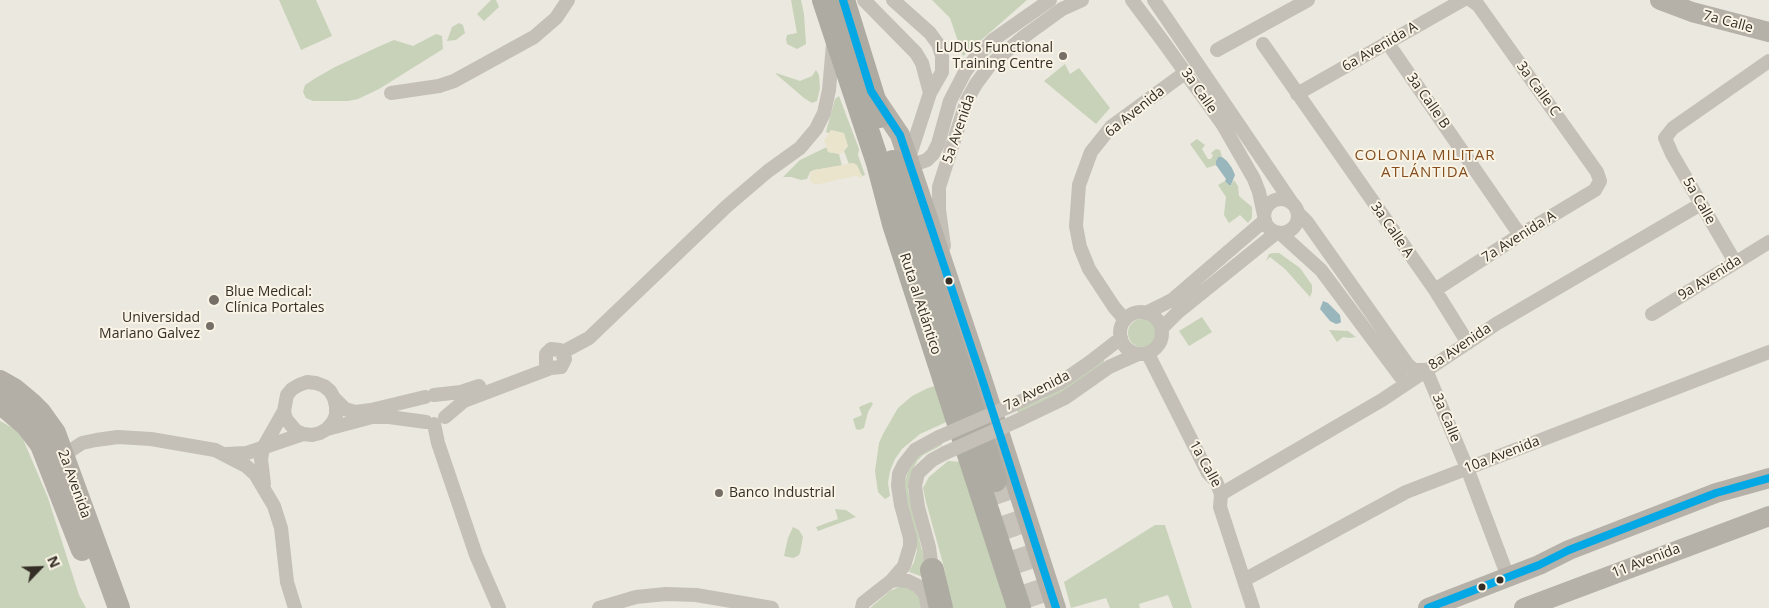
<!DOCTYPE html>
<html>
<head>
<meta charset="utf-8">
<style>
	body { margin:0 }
	#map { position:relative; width:1769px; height:608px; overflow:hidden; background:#ebe8df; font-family:"Open Sans",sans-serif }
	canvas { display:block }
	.north { position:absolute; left:15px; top:543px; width:50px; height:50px; -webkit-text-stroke:4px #f9f4e5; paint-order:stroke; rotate:66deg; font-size:14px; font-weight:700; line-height:20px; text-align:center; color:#352e26 }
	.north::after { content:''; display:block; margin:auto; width:18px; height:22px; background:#352e26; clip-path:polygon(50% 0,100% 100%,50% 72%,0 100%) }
</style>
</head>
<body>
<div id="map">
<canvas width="1769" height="608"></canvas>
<div class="north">N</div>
</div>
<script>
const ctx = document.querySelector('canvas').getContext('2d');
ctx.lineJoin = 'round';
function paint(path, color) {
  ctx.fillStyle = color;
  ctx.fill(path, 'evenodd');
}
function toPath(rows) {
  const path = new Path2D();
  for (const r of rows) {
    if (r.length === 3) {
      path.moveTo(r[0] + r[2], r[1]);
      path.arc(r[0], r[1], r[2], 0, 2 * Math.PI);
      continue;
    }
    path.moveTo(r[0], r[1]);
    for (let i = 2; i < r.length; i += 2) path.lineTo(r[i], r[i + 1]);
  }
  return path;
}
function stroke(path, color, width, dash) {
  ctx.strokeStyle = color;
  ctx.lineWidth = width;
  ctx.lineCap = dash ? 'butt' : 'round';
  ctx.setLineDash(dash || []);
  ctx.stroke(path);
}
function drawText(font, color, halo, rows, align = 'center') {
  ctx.font = font + ' "Open Sans",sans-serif';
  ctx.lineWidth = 4;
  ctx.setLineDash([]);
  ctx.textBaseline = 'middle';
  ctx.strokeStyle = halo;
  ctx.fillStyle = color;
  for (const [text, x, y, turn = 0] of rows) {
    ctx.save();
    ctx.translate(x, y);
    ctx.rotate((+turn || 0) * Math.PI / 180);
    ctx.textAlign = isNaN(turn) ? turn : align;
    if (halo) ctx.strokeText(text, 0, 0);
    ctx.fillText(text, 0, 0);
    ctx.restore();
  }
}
paint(toPath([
	[279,0,316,0,332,36,301,50],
	[491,0,496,0,499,7,484,21,477,14],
	[791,0,801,0,804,14,806,44,797,49,787,44,786,39,787,35,797,33],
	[932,0,1027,0,963,56,950,18],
	[459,23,463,25,465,33,456,40,447,41,452,27],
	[436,34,442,36,443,49,379,89,358,99,348,101,313,101,306,98,303,92,305,85,314,79,335,67,380,46,394,40,413,46],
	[1065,64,1070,74,1079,68,1110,108,1096,124,1044,81],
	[816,70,819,75,820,88,817,101,812,103,804,98,776,74,776,73,800,81,812,76],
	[839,96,859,149,858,155,865,175,862,176,853,163,849,164,844,151,848,146,832,130,829,133,826,132,835,99],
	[1197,139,1205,145,1202,149,1208,159,1211,159,1213,155,1211,153,1216,149,1220,150,1222,157,1218,157,1216,161,1216,165,1207,168,1190,144],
	[827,147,828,152,839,154,842,166,814,170,810,172,807,179,801,180,791,177,783,177,800,160],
	[1234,180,1238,186,1239,196,1252,207,1252,218,1248,223,1240,215,1229,223,1224,215,1226,197,1218,185,1225,181,1231,185],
	[1273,253,1279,253,1300,268,1312,285,1312,292,1310,297,1285,269,1270,257,1266,261,1269,254],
	[1202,317,1212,332,1189,346,1179,331],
	[1142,333,14],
	[1329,330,1348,331,1356,337,1349,338,1343,337,1337,342],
	[1104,359,1104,362,1064,391,1046,402,1018,413,1017,410,1044,398],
	[942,384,953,419,920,434,902,449,895,459,890,471,888,483,890,496,885,499,878,492,875,471,879,443,883,434,898,408,912,396,928,388],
	[871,402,873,404,868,412,864,428,859,430,856,429,853,419,862,415,859,407],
	[0,421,20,432,48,498,79,595,86,608,0,608],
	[941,441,942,445,923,455,918,460,912,470,909,482,908,490,926,568,923,577,909,572,914,562,917,550,905,491,905,482,908,471,915,457],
	[948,461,964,462,1008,608,952,608,944,567,926,502,923,488,929,477],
	[835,509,846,510,856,517,818,531,816,527,838,519],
	[1155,525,1165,525,1192,608,1173,608,1168,595,1139,604,1140,608,1110,608,1106,598,1071,608,1064,582],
	[793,527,799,530,803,537,800,553,798,556,793,558,784,556,788,538],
	[899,587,908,587,916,592,921,600,922,608,870,608,890,591]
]), '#c7d2b8');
paint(toPath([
	[831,130,844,133,848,146,841,154,828,152,824,140],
	[853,163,857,165,862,176,861,178,855,176,815,185,810,181,810,172,814,170]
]), '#eae4cd');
paint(toPath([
	[1218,157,1222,157,1227,161,1232,168,1235,175,1231,185,1229,185,1225,181,1226,179,1216,165,1216,161],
	[1323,301,1328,303,1340,315,1341,322,1340,323,1336,324,1330,321,1320,309]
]), '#9ab6bd');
stroke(toPath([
	[995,480,1039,608]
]), '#c7c3ba', 24, [24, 12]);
stroke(toPath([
	[864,0,916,53,922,63,930,93],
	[893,0,930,33,938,44,942,56,942,72,930,93,908,161],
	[1132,0,1162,40,1223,125,1254,179,1259,192,1264,215],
	[1154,0,1292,203],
	[1387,42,1520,235],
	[1263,44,1435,290,1468,343],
	[1217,50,1308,0],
	[391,93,439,86,454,81,534,37,556,18,568,0],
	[1297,94,1463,0],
	[909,166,927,160,933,154,938,144,950,101,965,72,975,58,993,40,1050,0],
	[1281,216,17],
	[1298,213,1307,222,1408,365,1414,370,1426,370,1467,468,1508,577],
	[1280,233,1321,270,1406,384],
	[944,246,939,210,939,187,967,100,976,84,990,65,1022,38,1062,9,1082,0],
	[1735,262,1672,154,1665,138,1673,128,1769,61],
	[1435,290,1520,235,1595,190,1600,181,1597,172,1478,5,1471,0],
	[1141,333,21],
	[1146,313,1172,300,1265,220],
	[1652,314,1769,242],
	[1125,320,1114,307,1089,269,1080,247,1076,226,1079,185,1091,152,1111,127,1186,72],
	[1162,328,1178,312,1276,233],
	[563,352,589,338,727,206,768,171,800,148,816,129,824,113,829,90,833,44],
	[1148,354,1208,473,1216,481,1221,494,1220,507,1253,608],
	[434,395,461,392,479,386],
	[334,398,345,409,355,412,371,410,425,397],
	[1015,404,1061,382,1090,362,1121,338],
	[445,417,464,401,551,368,561,367,565,359,560,350,551,349,546,354,546,364,551,368],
	[1021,419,1065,398,1109,367,1138,354],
	[434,424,438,443,476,555,499,608],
	[327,429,372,417,389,417,426,422],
	[226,454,247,453,303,434],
	[64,455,82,443,96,440,118,437,151,439,215,450,246,466,255,474,274,506,281,528,287,582,295,608],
	[264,484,261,459,263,448,284,411,287,395,292,389,299,385,307,382,316,383,324,386,330,391,334,398,336,406,336,415,333,422,327,429,320,433,312,435,303,434,296,431,286,419,284,411],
	[1221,494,1382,400,1496,324,1701,204],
	[1244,580,1406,492,1769,352],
	[891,581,904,566,910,546,910,538,901,505,898,486,899,474,904,464,915,450,939,437],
	[925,594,932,570,929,547,918,507,915,486,918,473,932,460,945,453],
	[599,608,636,597,666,594,696,595,772,608],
	[862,608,863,603,891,581,897,580,908,581,918,586,925,594,928,608]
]), '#c4c0b8', 14);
stroke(toPath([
	[1660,0,1692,12,1769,32],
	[875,98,900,135,982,379,1056,608],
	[1428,608,1539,565,1569,550,1716,493,1769,478],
	[1524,608,1769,516]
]), '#b5b0a8', 20);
stroke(toPath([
	[0,381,14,389,32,404,40,412,55,433,119,608],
	[0,403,26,425,41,445,82,550]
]), '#b3afa7', 22);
stroke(toPath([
	[824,0,878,163,894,224,1019,608],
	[843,0,879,116],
	[893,162,995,480],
	[932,570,941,608]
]), '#aeaba2', 24);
stroke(toPath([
	[939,437,1015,404],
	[945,453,1021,419]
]), '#c4c0b8', 14);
stroke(toPath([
	[843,0,871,91,900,135,982,379,1056,608],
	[1428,608,1539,565,1569,550,1716,493,1769,478]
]), '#03a8e5', 8);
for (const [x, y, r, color] of [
	[1063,56,5,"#756f67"],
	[949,281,4.5,"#352e26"],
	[214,300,6,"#756f67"],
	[210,326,5,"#756f67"],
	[719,493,5,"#756f67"],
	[1500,580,4.5,"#352e26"],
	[1482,587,4.5,"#352e26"]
]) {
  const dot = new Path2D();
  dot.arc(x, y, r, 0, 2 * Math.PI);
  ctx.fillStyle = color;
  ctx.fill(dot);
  stroke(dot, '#f9f4e5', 2);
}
drawText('14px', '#352e26', '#f9f4e5', [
	["7a Calle",1728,22,15],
	["6a Avenida A",1380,47,-30],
	["3a Calle C",1538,89,54],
	["3a Calle",1199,91,55],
	["3a Calle B",1428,101,55],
	["6a Avenida",1135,112,-39],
	["5a Avenida",959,129,-71],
	["5a Calle",1699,201,60],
	["3a Calle A",1392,230,55],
	["7a Avenida A",1519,237,-32],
	["9a Avenida",1710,278,-32],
	["Ruta al Atlántico",920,304,72],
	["8a Avenida",1460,347,-34],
	["7a Avenida",1037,391,-27],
	["3a Calle",1446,418,67],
	["10a Avenida",1502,455,-21],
	["1a Calle",1205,464,61],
	["2a Avenida",74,484,70],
	["11 Avenida",1646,561,-21]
]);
drawText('14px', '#352e26', '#f9f4e5', [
	["LUDUS Functional",1053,48],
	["Training Centre",1053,64],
	["Blue Medical:",225,292,"left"],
	["Clínica Portales",225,308,"left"],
	["Universidad",200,318],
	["Mariano Galvez",200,334],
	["Banco Industrial",729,493,"left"]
], 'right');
ctx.letterSpacing = '1px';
drawText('15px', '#844e1f', '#f9f4e5', [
	["COLONIA MILITAR",1425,156],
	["ATLÁNTIDA",1425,173]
]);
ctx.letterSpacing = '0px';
</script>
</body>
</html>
